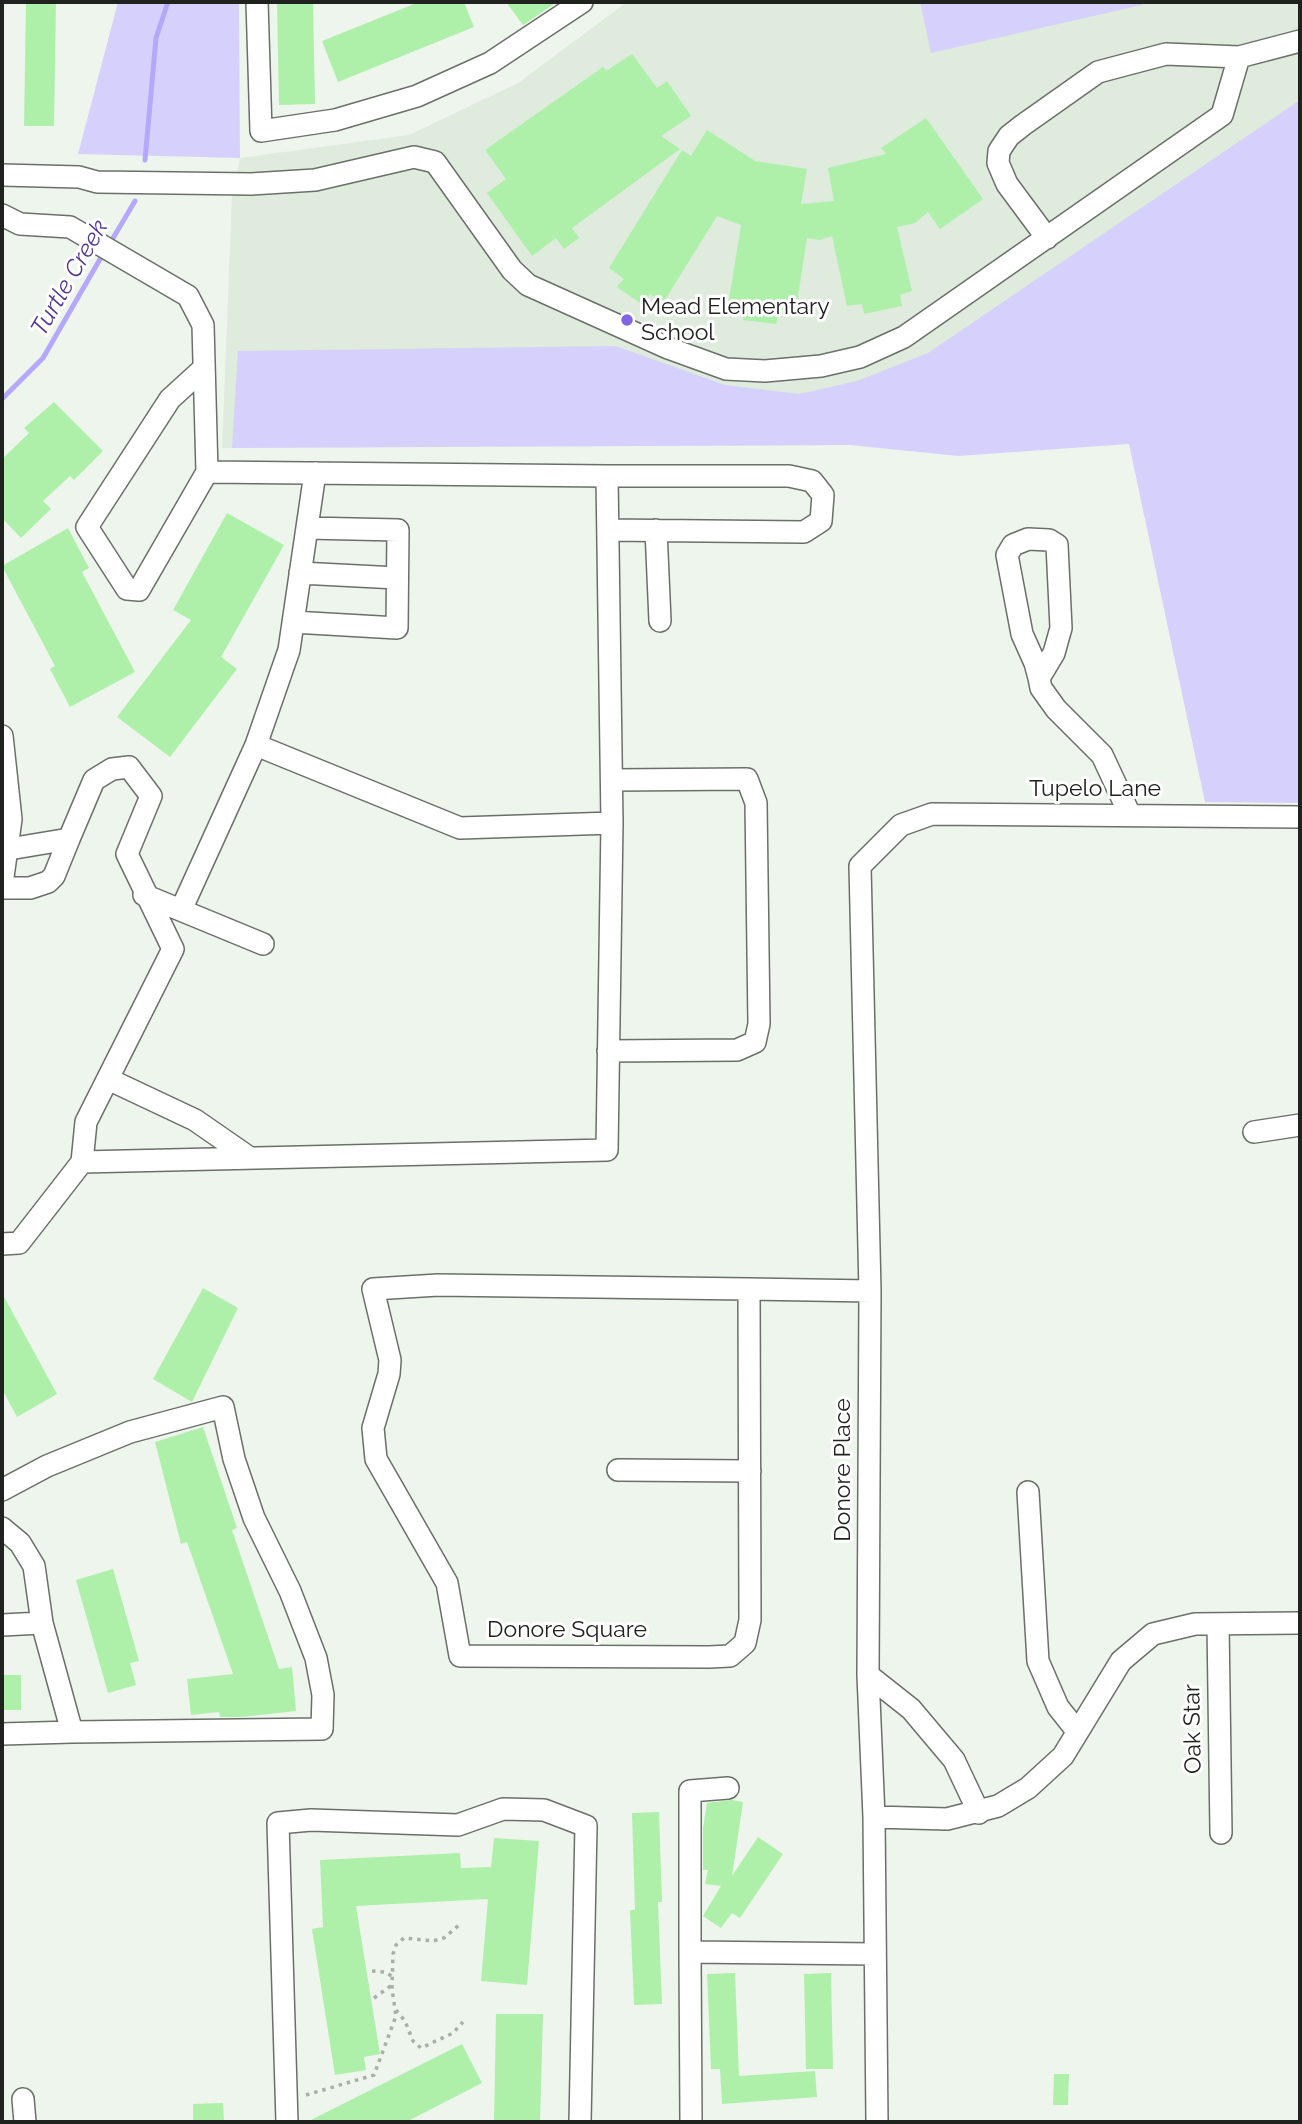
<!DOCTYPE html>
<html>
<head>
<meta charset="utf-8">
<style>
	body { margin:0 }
	#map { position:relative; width:1302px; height:2124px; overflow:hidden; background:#eef5ed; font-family:Raleway,sans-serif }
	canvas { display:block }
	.frame { position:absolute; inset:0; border:4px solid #20221f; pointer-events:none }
</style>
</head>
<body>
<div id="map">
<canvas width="1302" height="2124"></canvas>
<div class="frame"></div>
</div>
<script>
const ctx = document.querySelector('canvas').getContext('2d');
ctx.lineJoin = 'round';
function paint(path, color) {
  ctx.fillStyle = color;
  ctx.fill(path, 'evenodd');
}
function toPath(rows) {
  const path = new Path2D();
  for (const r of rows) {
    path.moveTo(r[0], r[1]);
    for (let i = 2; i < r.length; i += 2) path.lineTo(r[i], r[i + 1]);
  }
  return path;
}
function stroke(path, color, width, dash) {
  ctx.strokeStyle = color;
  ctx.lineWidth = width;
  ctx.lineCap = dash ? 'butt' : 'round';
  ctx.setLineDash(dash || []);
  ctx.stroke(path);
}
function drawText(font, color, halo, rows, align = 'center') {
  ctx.font = font + ' Raleway,sans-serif';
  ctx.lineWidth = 6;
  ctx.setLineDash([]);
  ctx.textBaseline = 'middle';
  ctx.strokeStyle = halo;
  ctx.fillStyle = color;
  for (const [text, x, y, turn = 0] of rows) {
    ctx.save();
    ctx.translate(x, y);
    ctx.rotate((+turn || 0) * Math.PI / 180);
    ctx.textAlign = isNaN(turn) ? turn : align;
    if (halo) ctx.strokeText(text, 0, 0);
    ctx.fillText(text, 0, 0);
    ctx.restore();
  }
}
paint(toPath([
	[627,2,1300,2,1300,127,850,445,222,448,232,196,240,158,409,135,518,83]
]), '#deebdd');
paint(toPath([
	[118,2,239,2,240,158,78,154],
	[920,2,1141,2,1142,5,931,53],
	[1300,100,1300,803,1205,802,1129,444,958,456,850,445,232,448,238,351,616,346,725,385,799,394,857,381,928,353]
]), '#d6d1fc');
stroke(toPath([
	[145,160,156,38,168,2],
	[109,245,135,201],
	[2,399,43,358,103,254]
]), '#b5a8fa', 5);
paint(toPath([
	[26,2,56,2,54,126,24,126],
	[277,2,313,2,315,104,279,105],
	[419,2,464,2,474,27,338,82,322,41],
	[506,2,557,2,523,25],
	[632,54,657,88,667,81,691,116,661,136,680,149,572,228,579,238,564,249,556,238,532,256,487,193,506,179,485,150,603,67,606,71],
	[926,118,983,199,940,229,928,212,915,223,897,227,912,291,900,295,902,306,864,314,862,304,847,306,832,236,819,240,807,238,795,315,778,313,776,324,743,320,744,310,728,306,741,225,717,216,663,303,650,294,643,305,617,287,624,279,609,268,682,150,691,156,707,130,755,161,807,169,801,204,834,201,828,168,886,154,881,148],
	[54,402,103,451,74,480,70,476,43,501,51,509,21,538,2,518,2,459,29,433,24,428],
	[227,513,284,545,221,657,237,669,170,757,117,717,191,620,173,610],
	[68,528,89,568,82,572,135,672,70,707,50,669,55,666,2,566],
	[203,1288,238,1308,192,1402,153,1379],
	[2,1293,57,1394,17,1417,2,1389],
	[203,1427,237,1528,232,1530,279,1669,292,1667,296,1711,241,1717,220,1717,219,1712,191,1715,187,1679,233,1674,187,1542,181,1544,155,1442],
	[113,1569,139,1661,130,1663,136,1685,108,1693,76,1580],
	[2,1675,21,1675,21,1710,2,1710],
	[732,1800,743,1802,732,1876,758,1837,783,1854,740,1918,732,1913,721,1928,703,1916,721,1886,705,1884,708,1870,703,1870,703,1828,707,1803],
	[659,1812,662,1902,658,1902,662,2004,634,2005,630,1910,635,1910,632,1813],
	[494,1838,539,1841,527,1985,481,1981,488,1899,356,1906,380,2054,364,2057,366,2070,335,2075,312,1929,323,1927,320,1860,460,1853,461,1868,491,1867],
	[735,1973,739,2076,815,2071,817,2097,722,2104,720,2069,711,2069,707,1974],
	[831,1973,833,2069,806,2069,804,1974],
	[496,2014,543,2014,540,2122,494,2122],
	[462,2044,482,2083,406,2122,307,2122],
	[1054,2074,1069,2074,1068,2105,1053,2105],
	[223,2103,224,2122,193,2122,193,2104]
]), '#aef0aa');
const minor = toPath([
	[257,2,261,131,335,120,417,96,490,63,582,2],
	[2,175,79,177,97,182,251,184,315,180,414,157,435,162,512,270,528,285,668,348,726,369,765,371,821,366,860,357,904,337,1222,115,1239,57],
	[2,215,20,224,70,227,188,296,203,325,207,472,607,476,612,823,607,1150,82,1162,19,1243,2,1244],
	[1047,238,1007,184,998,163,999,151,1009,136,1023,125,1098,72,1166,54,1239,57,1300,41],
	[204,368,170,399,87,527,127,589,139,590,207,472],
	[315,473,289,650,256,745,460,828,612,823],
	[607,476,789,476,812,481,823,495,821,521,804,532,608,530],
	[656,530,660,621],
	[300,573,397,578],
	[293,622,397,628,398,530,307,528],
	[1039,678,1054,653,1061,628,1057,545,1049,540,1028,539,1013,545,1007,555,1022,634,1035,663,1039,678,1041,688,1056,709,1102,755,1130,815],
	[2,736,11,819,2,884],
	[69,839,94,780,112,769,129,767,151,796,127,854,173,949,86,1122,82,1162],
	[2,888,30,888,48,882,54,876,69,839,9,849],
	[144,895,263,944],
	[181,910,256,745],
	[608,1051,737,1050,755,1042,759,1024,756,803,747,779,612,780],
	[108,1079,195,1120,247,1156],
	[1254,1132,1300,1125],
	[749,1289,750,1620,745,1643,730,1656,709,1657,460,1656,447,1583,376,1459,373,1428,389,1374,390,1360,373,1289,438,1285,749,1289,870,1291],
	[618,1470,750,1471],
	[2,1490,47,1466,130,1432,223,1407,234,1459,254,1518,290,1591,316,1658,323,1695,322,1729,72,1732],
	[1028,1492,1038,1661,1058,1707,1077,1731],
	[2,1528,20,1543,34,1566,42,1623],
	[1218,1624,1221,1833],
	[2,1625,42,1623,72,1732,2,1734],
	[868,1675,911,1709,954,1760,979,1813],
	[728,1788,690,1791,690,1952,875,1954],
	[874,1817,947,1819,998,1806,1028,1788,1063,1756,1121,1661,1153,1634,1195,1624,1300,1623],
	[690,1952,691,2122],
	[23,2099,25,2122],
	[287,2122,278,1823,311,1820,458,1825,503,1809,544,1810,586,1826,580,2122],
	[877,2122,874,1817,868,1675,870,1291,860,866,901,825,932,814,1300,817]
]);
stroke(minor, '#6a7069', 24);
stroke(toPath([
	[372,1971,385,1972,393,1977],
	[374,1998,392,1985],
	[396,2010,405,2021,413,2041,421,2048,453,2033,463,2022],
	[306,2095,374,2075,396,2016,392,1989,393,1954,396,1945,404,1938,433,1941,444,1938,459,1925]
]), '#a9aea8', 3.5, [3.5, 5]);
stroke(minor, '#fff', 21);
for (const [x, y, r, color] of [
	[627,320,7,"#8164df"]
]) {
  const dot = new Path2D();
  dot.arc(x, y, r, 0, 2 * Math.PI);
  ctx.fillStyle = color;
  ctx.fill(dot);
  stroke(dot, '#fff', 2.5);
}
drawText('23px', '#20221f', '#fff', [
	["Mead Elementary",641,307],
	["School",641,333]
], 'left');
drawText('23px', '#20221f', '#fff', [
	["Tupelo Lane",1095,789],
	["Donore Place",843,1470,-90],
	["Donore Square",567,1630],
	["Oak Star",1193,1729,-91]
]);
drawText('italic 24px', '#4f3794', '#fff', [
	["Turtle Creek",70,278,-60]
]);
</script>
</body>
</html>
